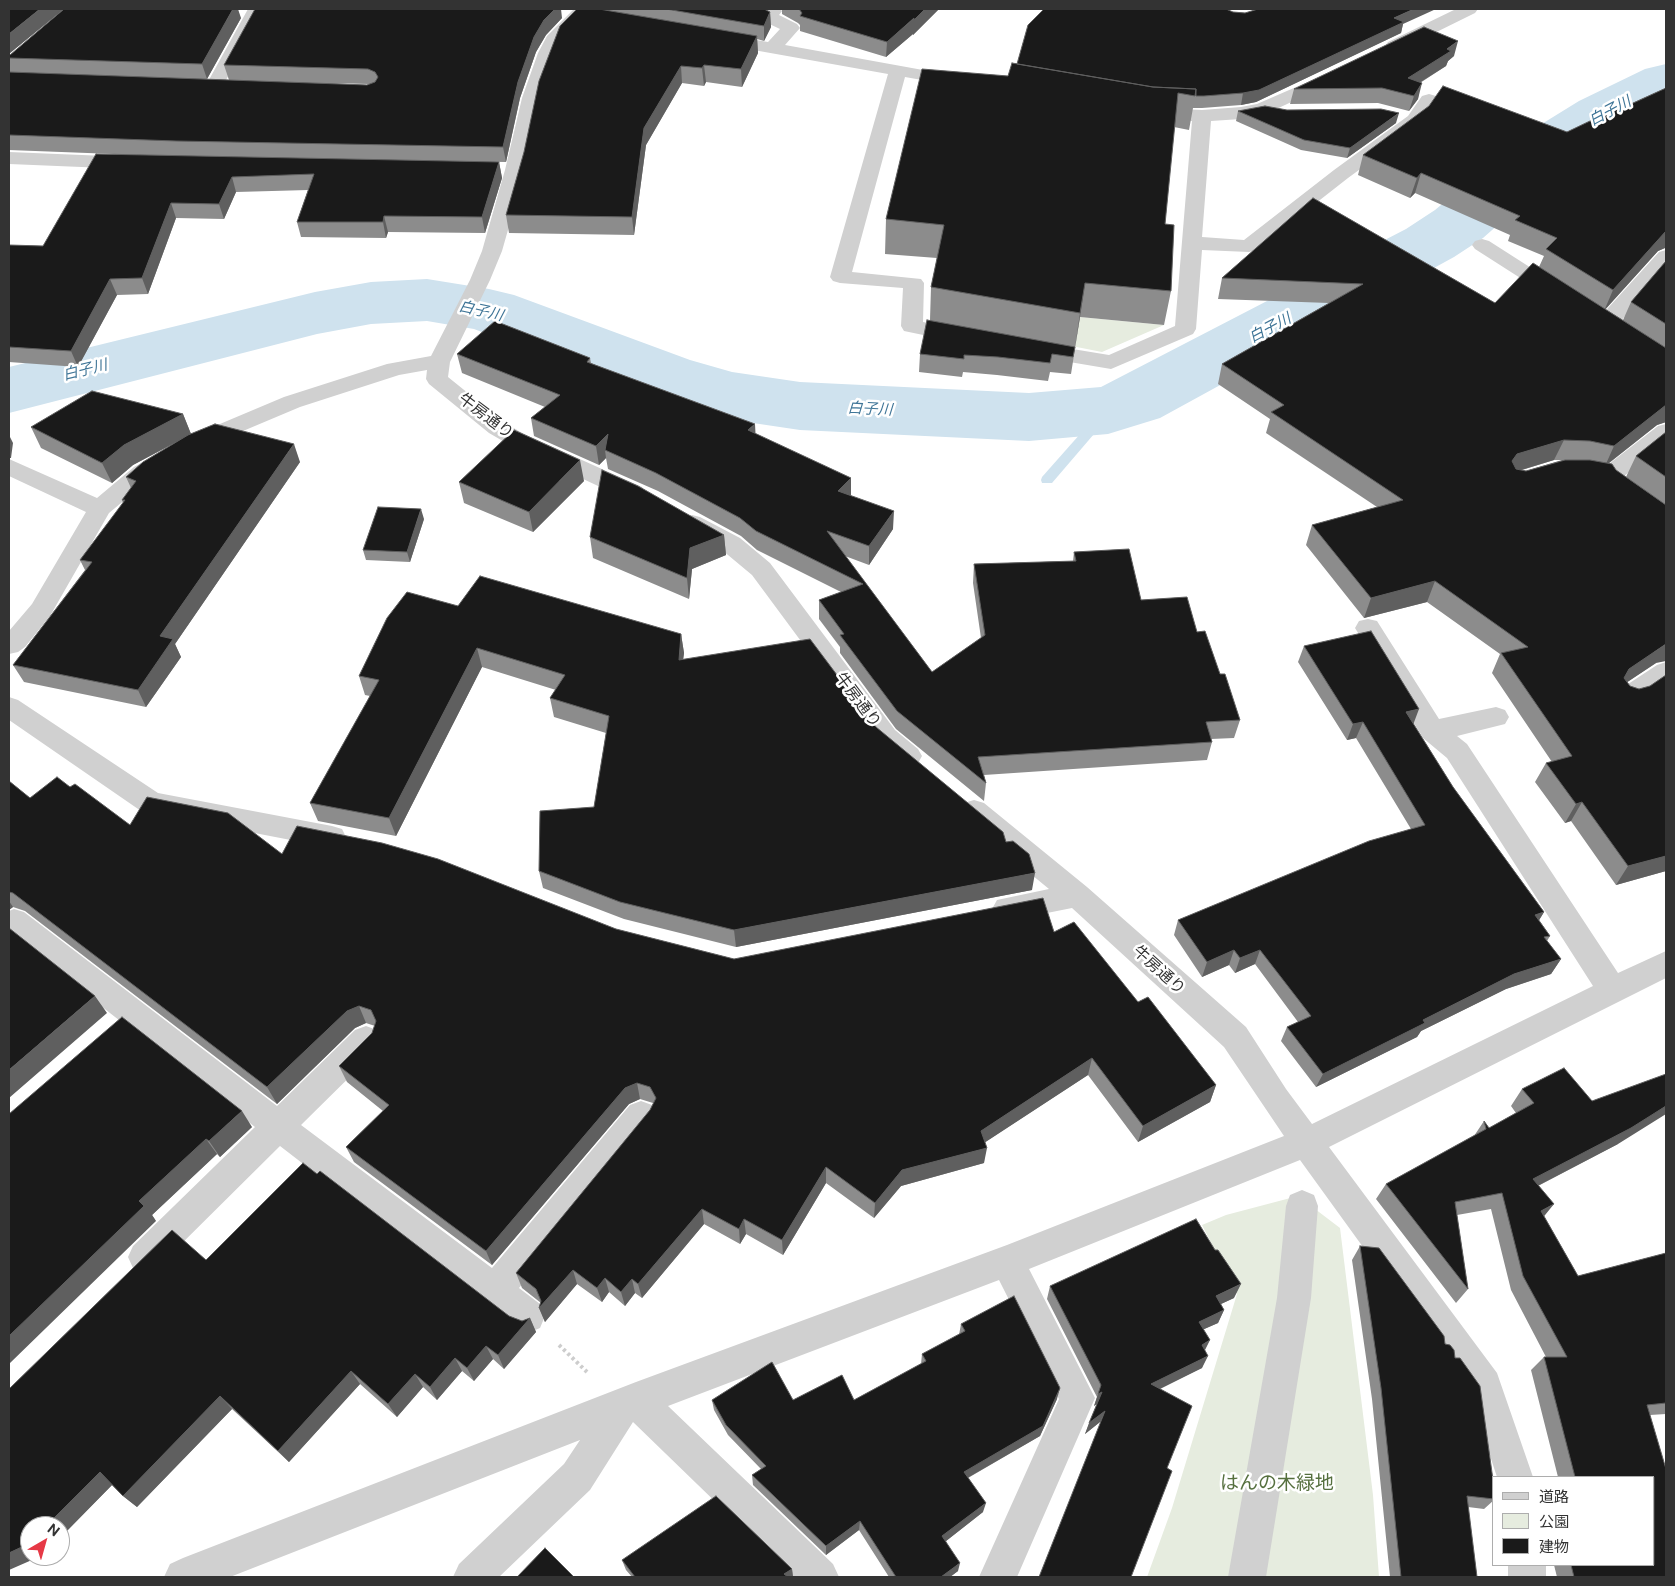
<!DOCTYPE html>
<html>
<head>
<meta charset="utf-8">
<style>
	body { margin:0 }
	#map { position:relative; width:1675px; height:1586px; overflow:hidden; background:#fff; font-family:"Public Sans","Noto Sans JP",sans-serif }
	canvas { display:block }
	.frame { position:absolute; inset:0; border:10px solid #333; pointer-events:none }
	.legend { position:absolute; left:1492px; top:1476px; width:162px; height:90px; box-sizing:border-box; background:#fff; border:1px solid #adadad; margin:0; padding:6px 9px; list-style:none; font-size:15px; color:#333 }
	.legend li { display:flex; align-items:center; gap:10px; height:25px }
	.legend b { width:25px; border:1px solid #adadad }
	.north { position:absolute; left:20px; top:1516px; width:50px; height:50px; box-sizing:border-box; background:#fff; border:1px solid #adadad; border-radius:50%; rotate:38deg; font-size:14px; font-weight:700; line-height:20px; text-align:center; color:#333 }
	.north::after { content:''; display:block; margin:auto; width:18px; height:22px; background:#e63946; clip-path:polygon(50% 0,100% 100%,50% 72%,0 100%) }
</style>
</head>
<body>
<div id="map">
<canvas width="1675" height="1586"></canvas>
<div class="frame"></div>
<ul class="legend">
<li><b style="height:6px;background:#d0d0d0"></b>道路</li>
<li><b style="height:14px;background:#e6ecdf"></b>公園</li>
<li><b style="height:14px;background:#1a1a1a"></b>建物</li>
</ul>
<div class="north">N</div>
</div>
<script>
const ctx = document.querySelector('canvas').getContext('2d');
ctx.lineJoin = 'round';
function paint(path, color) {
  ctx.fillStyle = color;
  ctx.fill(path, 'evenodd');
}
function toPath(rows) {
  const path = new Path2D();
  for (const r of rows) {
    path.moveTo(r[0], r[1]);
    for (let i = 2; i < r.length; i += 2) path.lineTo(r[i], r[i + 1]);
  }
  return path;
}
function stroke(path, color, width, dash) {
  ctx.strokeStyle = color;
  ctx.lineWidth = width;
  ctx.lineCap = dash ? 'butt' : 'round';
  ctx.setLineDash(dash || []);
  ctx.stroke(path);
}
function drawText(font, color, halo, rows, align = 'center') {
  ctx.font = font + ' "Public Sans","Noto Sans JP",sans-serif';
  ctx.lineWidth = 5;
  ctx.setLineDash([]);
  ctx.textBaseline = 'middle';
  ctx.strokeStyle = halo;
  ctx.fillStyle = color;
  for (const [text, x, y, turn = 0] of rows) {
    ctx.save();
    ctx.translate(x, y);
    ctx.rotate((+turn || 0) * Math.PI / 180);
    ctx.textAlign = isNaN(turn) ? turn : align;
    if (halo) ctx.strokeText(text, 0, 0);
    ctx.fillText(text, 0, 0);
    ctx.restore();
  }
}
paint(toPath([
	[933,303,1164,325,1102,352,930,318],
	[1298,1196,1340,1228,1373,1495,1379,1577,1147,1577,1172,1508,1237,1294,1202,1225,1226,1215]
]), '#e6ecdf');
paint(toPath([
	[1108,406,1114,410,1112,413,1052,483,1042,483,1041,480,1042,477,1104,407,1108,406]
]), '#cfe2ee');
paint(toPath([
	[1666,64,1666,105,1623,127,1576,156,1483,238,1454,257,1160,418,1108,434,1029,441,800,430,726,419,638,392,474,329,427,321,371,324,317,334,9,413,9,367,315,292,371,282,427,279,489,289,514,295,690,360,732,372,800,382,1029,393,1101,387,1406,229,1435,210,1532,130,1579,101,1645,69,1666,64]
]), '#cfe2ee');
stroke(toPath([
	[559,1345,587,1372]
]), '#cdcdcd', 4, [3, 3]);
paint(toPath([
	[248,9,265,9,220,91,214,92,208,91,205,87,248,9],
	[574,9,593,9,561,42,556,53,540,98,525,170,502,251,490,280,450,362,448,377,505,423,524,434,642,487,646,493,642,499,634,501,626,499,508,444,489,433,429,384,426,379,427,370,399,375,300,407,205,447,197,450,189,447,186,442,189,437,284,397,387,364,431,356,470,280,482,251,505,170,522,98,538,53,547,36,574,9],
	[765,9,780,9,782,11,779,15,797,24,800,28,785,45,956,76,962,77,965,81,962,85,956,86,905,77,852,272,921,279,924,283,923,322,970,331,973,336,970,341,962,343,904,331,901,326,903,288,840,283,833,281,830,277,888,74,720,44,714,43,711,39,714,35,720,34,768,42,780,29,761,20,758,16,765,9],
	[1456,9,1478,9,1475,13,1400,50,1394,51,1388,50,1385,46,1388,42,1456,9],
	[1326,74,1332,75,1335,79,1332,83,1270,112,1241,119,1211,121,1202,237,1244,240,1334,170,1408,116,1422,96,1429,94,1436,96,1438,100,1422,124,1348,178,1256,250,1249,252,1202,250,1196,329,1193,334,1111,369,1028,355,1025,350,1028,345,1036,343,1109,355,1175,326,1192,121,1154,120,1147,118,1145,114,1147,110,1154,108,1202,110,1241,107,1257,104,1326,74],
	[9,152,130,157,137,159,140,163,137,167,130,169,9,164,9,152],
	[1482,239,1489,241,1564,289,1567,293,1564,297,1557,299,1550,297,1475,249,1472,245,1475,241,1482,239],
	[1666,250,1666,268,1614,329,1606,331,1598,329,1595,324,1598,319,1659,252,1666,250],
	[1666,424,1666,442,1623,477,1666,507,1666,527,1658,525,1607,489,1599,477,1605,467,1658,426,1666,424],
	[159,455,167,458,171,463,167,468,150,479,109,513,50,616,25,647,18,652,9,654,9,631,32,604,86,512,9,476,9,459,97,498,134,467,151,458,159,455],
	[692,515,700,517,740,538,770,563,895,730,918,749,922,756,918,763,908,766,898,763,877,744,752,575,722,550,684,529,680,523,684,517,692,515],
	[1368,619,1377,621,1439,719,1496,707,1505,710,1509,717,1505,724,1457,736,1467,744,1618,973,1666,951,1666,978,1329,1147,1497,1373,1533,1477,1497,1477,1470,1395,1300,1160,1029,1269,1095,1398,1017,1577,979,1577,1059,1399,999,1280,668,1406,833,1564,839,1577,793,1577,633,1422,590,1490,499,1577,453,1577,459,1564,564,1464,580,1440,230,1577,164,1577,170,1564,183,1558,636,1382,1007,1245,1284,1136,1224,1047,1072,908,1007,921,997,918,992,909,997,900,1049,889,964,819,960,811,964,803,974,800,984,803,1087,887,1246,1027,1286,1089,1312,1124,1593,986,1447,758,1423,738,1355,628,1359,621,1368,619],
	[1666,662,1666,685,1637,704,1628,707,1619,704,1615,697,1619,690,1657,665,1666,662],
	[9,697,18,700,158,793,332,826,342,829,346,837,342,845,332,848,141,811,9,720,9,697],
	[14,909,24,912,277,1106,355,1030,366,1026,377,1030,381,1040,377,1050,301,1125,492,1268,630,1105,641,1101,652,1105,657,1115,652,1125,519,1288,540,1304,545,1316,540,1328,528,1333,516,1328,280,1146,157,1268,145,1273,133,1268,128,1257,133,1246,255,1127,12,936,9,937,9,911,14,909],
	[1302,1190,1314,1195,1318,1206,1311,1298,1266,1577,1228,1577,1277,1298,1286,1206,1290,1195,1302,1190],
	[1508,1565,1546,1565,1546,1577,1508,1577,1508,1565]
]), '#d0d0d0');
paint(toPath([
	[577,9,764,9,770,12,771,27,764,41,757,39,758,53,742,87,706,82,704,86,682,83,646,145,634,235,509,233,506,215],
	[782,9,939,9,913,35,913,34,886,57,800,31,800,25,798,23,782,14],
	[1233,12,1403,24,1401,33,1256,102,1241,105,1202,108,1193,108,1189,130,1174,127,1165,224,1171,291,1164,325,1080,317,1071,374,1050,372,1048,381,997,375,963,372,962,377,919,372,920,354,930,320,931,287,937,258,885,254,886,219,1008,76,1017,64],
	[241,18,207,79,229,80,224,65,562,18,546,35,536,52,520,98,506,162,370,160,499,162,502,178,485,233,388,232,386,238,301,237,297,222,308,190,236,192,224,219,176,218,148,294,117,295,78,367,9,362,9,245,43,246,140,155,9,150,9,55],
	[328,83,369,84,367,85],
	[1454,56,1448,61,1446,66,1420,83,1418,99,1409,111,1378,103,1290,104,1294,89],
	[1666,88,1666,249,1665,248,1658,251,1605,309,1623,320,1631,302,1666,261,1666,423,1666,422,1657,425,1608,464,1656,663,1627,682,1630,686,1639,689,1650,686,1666,675,1666,871,1616,885,1571,821,1565,823,1535,782,1546,763,1552,762,1492,673,1500,654,1427,602,1364,618,1306,545,1312,525,1377,507,1266,433,1270,419,1218,384,1222,364,1329,303,1218,299,1222,278,1313,198,1495,303,1539,267,1544,256,1508,241,1510,235,1415,193,1410,198,1358,175,1363,155,1567,132],
	[1554,460,1562,460,1526,471,1522,470],
	[1287,110,1396,123,1347,158,1301,150,1236,121,1238,111],
	[457,354,590,358,591,363,755,433,851,496,893,529,869,565,845,556,932,672,981,638,973,583,974,564,1073,561,1074,552,1141,600,1197,632,1220,674,1240,720,1234,738,1211,739,1212,742,1207,760,984,775,986,783,984,801,896,729,840,653,840,647,819,619,819,600,841,592,757,550,741,536,658,491,608,469,606,458,599,465,534,436,531,418,545,407,462,373],
	[183,414,191,434,300,462,175,644,181,657,146,707,24,682,13,665,85,570,80,560,123,503,122,500,131,488,126,477,177,442,133,465,112,483,41,448,31,427],
	[1666,432,1666,505,1626,477,1636,456],
	[584,481,533,532,464,503,459,482],
	[424,519,410,562,366,560,363,550],
	[724,535,726,555,692,569,689,599,593,558,590,537],
	[458,606,681,634,684,653,683,659,876,727,1006,842,1032,890,736,947,624,919,543,888,539,871,594,807,606,733,554,717,550,698,556,690,482,667,396,836,318,821,310,803,370,696,365,695,359,676],
	[1304,646,1413,723,1453,787,1544,912,1539,920,1550,936,1547,941,1561,959,1551,974,1506,989,1421,1031,1417,1037,1316,1087,1281,1041,1287,1027,1298,1022,1255,964,1235,973,1229,965,1202,977,1174,935,1178,920,1411,829,1356,738,1347,740,1298,662],
	[9,781,30,798,70,787,130,825,282,854,616,929,734,959,1054,932,1138,1002,1216,1085,1210,1102,1138,1142,1088,1075,985,1142,984,1163,901,1186,874,1218,826,1183,783,1255,746,1234,740,1244,704,1224,642,1298,635,1293,625,1306,609,1292,602,1302,577,1284,545,1322,539,1308,541,1303,522,1288,516,1273,650,1110,653,1104,653,1103,640,1099,629,1104,492,1265,354,1162,346,1147,383,1111,347,1082,339,1066,372,1033,375,1026,366,1023,355,1028,277,1104,25,911,13,907,9,910],
	[1522,1089,1618,1144,1538,1186,1544,1216,1578,1276,1666,1253,1666,1414,1650,1415,1666,1577,1557,1577,1554,1565,1654,1565,1654,1477,1558,1477,1531,1370,1544,1357,1546,1357,1511,1290,1491,1209,1457,1215,1468,1289,1456,1303,1376,1199,1386,1184,1474,1136,1484,1121,1489,1128,1516,1113,1511,1106],
	[9,1114,252,1127,220,1157,217,1154,152,1215,156,1221],
	[317,1174,509,1316,522,1321,530,1318,536,1332,504,1369,493,1359,474,1381,462,1371,437,1400,423,1387,397,1417,360,1384,289,1462,232,1409,137,1507,123,1496,112,1485,60,1538,60,1526,206,1260],
	[1360,1246,1445,1344,1455,1358,1494,1487,1494,1500,1484,1509,1468,1507,1477,1577,1390,1577,1372,1399,1352,1260],
	[1050,1286,1234,1298,1221,1304,1224,1310,1218,1323,1204,1329,1205,1351,1202,1368,1160,1388,1167,1468,1100,1422,1085,1434,1097,1404,1094,1406,1097,1397,1047,1299],
	[961,1324,1057,1399,1040,1436,968,1478,983,1512,946,1541,958,1571,950,1577,889,1577,859,1530,826,1555,753,1485,752,1475,761,1469,728,1435,714,1410,712,1400,854,1400,921,1364,922,1354,959,1335],
	[622,1560,792,1569,793,1577,632,1577,626,1570]
]), '#8c8c8c');
paint(toPath([
	[40,9,64,9,9,54,9,34],
	[233,9,238,9,241,18,207,79,202,64],
	[555,9,561,9,562,18,546,35,536,52,520,98,506,162,503,147,518,82,534,37,544,20],
	[925,9,939,9,913,35,913,34,886,57,887,42],
	[1414,9,1436,9,1403,24,1401,33,1256,102,1241,105,1243,93,1394,18],
	[770,12,771,27,764,41,764,26],
	[757,36,758,53,742,87,741,69],
	[1458,41,1454,56,1448,61,1446,66,1403,93,1408,78,1447,49],
	[704,65,706,82,704,86,702,68],
	[681,66,682,83,646,145,634,235,632,217,644,128],
	[1422,83,1418,99,1409,111,1414,96],
	[1399,113,1396,123,1347,158,1350,148],
	[499,162,502,178,485,233,482,217],
	[1421,173,1415,193,1410,198,1417,178],
	[232,177,236,192,224,219,219,204],
	[171,203,176,218,148,294,142,278],
	[384,216,388,232,386,238,383,222],
	[1666,231,1666,247,1665,248,1658,251,1604,311,1613,290],
	[110,279,117,295,78,367,71,351],
	[1085,283,1080,317,1075,347,1080,313],
	[1666,405,1666,422,1657,425,1605,466,1614,446],
	[183,414,191,434,133,465,112,483,102,463,124,445],
	[755,424,756,443,748,430],
	[608,434,605,450,606,458,599,465,596,446],
	[9,435,13,443,11,458,9,458],
	[1564,440,1554,460,1508,474,1512,461,1517,454],
	[294,444,300,462,175,644,181,657,146,707,138,690,160,636],
	[580,460,584,481,533,532,529,512],
	[851,478,851,496,838,491],
	[421,509,424,519,410,562,407,552],
	[894,511,893,529,869,565,869,546],
	[724,535,726,555,692,569,689,599,687,578,690,548],
	[1435,581,1427,602,1364,618,1371,598],
	[681,634,684,653,681,678,679,660],
	[1666,644,1666,661,1656,663,1617,689,1629,669],
	[477,648,482,667,396,836,389,818],
	[1419,709,1413,725,1406,712],
	[1363,722,1356,738,1347,740,1353,724],
	[1582,802,1571,821,1565,823,1576,804],
	[1666,856,1666,871,1616,885,1628,866],
	[1035,873,1032,890,736,947,734,930],
	[9,901,13,907,9,910],
	[1544,912,1535,927,1535,915],
	[1234,950,1229,965,1202,977,1207,962],
	[1260,950,1255,964,1235,973,1240,958],
	[1561,959,1551,974,1506,989,1421,1031,1417,1037,1316,1087,1323,1074,1423,1020,1514,974],
	[95,996,107,1013,9,1098,9,1070],
	[359,1006,366,1023,355,1028,277,1104,267,1087,347,1011],
	[1092,1058,1088,1075,978,1147,981,1131],
	[637,1083,640,1099,629,1104,492,1265,486,1251,625,1088],
	[1216,1085,1210,1102,1138,1142,1143,1126],
	[1666,1106,1666,1114,1618,1144,1520,1195,1533,1179],
	[242,1111,252,1127,220,1157,209,1141],
	[206,1139,217,1154,152,1215,156,1221,9,1364,9,1336,139,1201],
	[987,1148,984,1163,901,1186,874,1218,875,1203,902,1170],
	[826,1167,826,1183,783,1255,782,1240],
	[1554,1204,1541,1220,1541,1211],
	[702,1209,704,1224,642,1298,638,1284],
	[744,1219,746,1234,740,1244,739,1229],
	[573,1270,577,1284,545,1322,539,1308],
	[605,1278,609,1292,602,1302,597,1288],
	[632,1279,635,1293,625,1306,621,1292],
	[1241,1284,1234,1298,1210,1309,1216,1296],
	[1224,1310,1218,1323,1193,1334,1199,1322],
	[530,1318,536,1332,504,1369,498,1355],
	[1210,1340,1204,1352,1202,1345],
	[486,1346,493,1359,474,1381,467,1368],
	[1208,1356,1202,1368,1146,1396,1151,1384],
	[455,1358,462,1371,437,1400,430,1387],
	[351,1371,360,1384,289,1462,278,1451],
	[415,1374,423,1387,397,1417,388,1404],
	[1060,1388,1057,1399,1040,1436,962,1481,964,1472],
	[1102,1392,1098,1403,1094,1406,1098,1394],
	[220,1396,232,1409,137,1507,123,1496],
	[1105,1411,1100,1422,1085,1434,1089,1423],
	[100,1472,114,1483,60,1538,60,1526,46,1526],
	[986,1503,983,1512,941,1545,942,1536],
	[860,1521,859,1530,826,1555,826,1546],
	[30,1542,30,1556,41,1556,9,1570,9,1553],
	[960,1563,958,1571,950,1577,941,1577],
	[792,1569,793,1577,785,1577,784,1574]
]), '#5f5f5f');
const building = toPath([
	[9,9,40,9,9,34,9,9],
	[64,9,233,9,202,64,9,58,9,55,10,55,64,9],
	[255,9,555,9,544,20,534,37,518,82,503,147,176,141,9,135,9,72,367,85,375,82,378,77,375,72,368,69,224,65,255,9],
	[577,9,599,9,757,36,741,69,704,65,702,68,681,66,644,128,632,217,506,215,524,152,539,81,560,26,577,9],
	[666,9,764,9,770,12,764,26,666,9],
	[799,9,925,9,914,20,914,18,887,42,800,16,802,13,799,9],
	[1044,9,1226,9,1233,12,1245,13,1258,9,1414,9,1394,18,1404,22,1259,90,1243,93,1204,96,1196,96,1196,89,1153,87,1017,64,1028,25,1044,9],
	[1424,27,1458,41,1447,49,1451,51,1408,78,1422,83,1414,96,1382,88,1294,89,1424,27],
	[1012,63,1153,87,1196,89,1195,96,1178,93,1165,224,1174,225,1171,291,1085,283,1080,313,931,287,944,225,886,219,922,69,1008,76,1012,63],
	[1443,86,1567,132,1615,109,1618,110,1666,88,1666,231,1613,290,1546,249,1557,238,1515,220,1520,216,1421,173,1417,178,1363,155,1429,106,1443,86],
	[1265,106,1287,110,1381,109,1399,113,1350,148,1304,140,1238,111,1265,106],
	[96,154,499,162,482,217,384,216,383,222,297,222,314,174,232,177,219,204,171,203,142,278,110,279,71,351,9,347,9,245,43,246,96,154],
	[1313,198,1495,303,1533,263,1666,348,1666,405,1614,446,1590,441,1564,440,1517,454,1512,461,1516,469,1526,471,1565,460,1590,460,1612,464,1616,470,1666,505,1666,644,1629,669,1624,678,1630,686,1639,689,1650,686,1666,675,1666,856,1628,866,1582,802,1576,804,1546,763,1572,756,1501,653,1528,647,1435,581,1371,598,1312,525,1403,500,1271,412,1284,405,1222,364,1363,284,1222,278,1313,198],
	[1666,261,1666,324,1631,302,1666,261],
	[927,320,1075,347,1073,357,1052,354,1050,363,998,357,964,355,964,359,920,354,927,320],
	[495,321,590,358,587,362,755,424,748,430,851,478,838,491,894,511,869,546,827,531,932,672,985,635,974,564,1076,561,1074,552,1129,549,1141,600,1187,597,1197,632,1205,631,1220,674,1225,674,1240,720,1206,722,1212,742,978,757,986,783,897,711,840,635,844,634,819,600,863,584,756,531,740,518,656,473,605,450,608,434,596,446,531,418,560,395,457,354,495,321],
	[92,391,183,414,124,445,102,463,31,427,92,391],
	[215,424,294,444,160,636,173,639,138,690,13,665,92,562,80,560,125,500,122,500,136,481,126,477,143,462,188,435,215,424],
	[514,430,580,460,529,512,459,482,514,430],
	[1666,432,1666,477,1636,456,1666,432],
	[602,470,638,486,724,535,690,548,687,578,590,537,602,470],
	[378,507,421,509,407,552,363,550,378,507],
	[480,576,681,634,679,660,810,639,876,727,1003,832,1006,842,1013,841,1029,854,1035,873,734,930,620,902,539,871,540,811,594,807,609,716,550,698,565,675,477,648,389,818,310,803,379,680,359,676,387,618,407,592,458,606,480,576],
	[1371,631,1419,709,1406,712,1453,787,1544,912,1535,915,1550,936,1544,937,1561,959,1514,974,1423,1020,1425,1023,1323,1074,1287,1027,1311,1016,1260,950,1240,958,1234,950,1207,962,1178,920,1369,841,1425,825,1363,722,1353,724,1304,646,1371,631],
	[57,777,70,787,75,784,130,825,147,797,228,813,282,854,297,826,382,843,438,859,616,929,734,959,1043,898,1054,932,1074,922,1138,1002,1148,997,1216,1085,1143,1126,1092,1058,981,1131,987,1148,902,1170,875,1203,826,1167,782,1240,744,1219,739,1229,702,1209,638,1284,632,1279,621,1292,605,1278,597,1288,573,1270,539,1308,541,1301,536,1289,516,1273,650,1110,656,1098,650,1087,637,1083,625,1088,486,1251,346,1147,389,1105,339,1066,372,1033,376,1021,371,1010,359,1006,347,1011,267,1087,13,893,9,892,9,781,30,798,57,777],
	[9,928,95,996,9,1070,9,928],
	[122,1017,242,1111,209,1141,206,1139,139,1201,144,1206,9,1336,9,1114,122,1017],
	[1564,1068,1592,1101,1666,1074,1666,1106,1631,1128,1533,1179,1554,1204,1541,1211,1578,1276,1666,1253,1666,1403,1647,1405,1666,1469,1666,1577,1574,1577,1571,1565,1654,1565,1654,1477,1575,1477,1544,1357,1567,1357,1523,1276,1502,1193,1455,1202,1468,1289,1386,1184,1486,1129,1484,1121,1489,1128,1534,1103,1522,1089,1564,1068],
	[303,1163,317,1174,320,1171,509,1316,522,1321,530,1318,498,1355,486,1346,467,1368,455,1358,430,1387,415,1374,388,1404,351,1371,278,1451,220,1396,123,1496,100,1472,46,1526,30,1526,30,1542,26,1545,9,1553,9,1389,172,1230,206,1260,303,1163],
	[1196,1219,1215,1250,1218,1250,1241,1284,1216,1296,1224,1310,1199,1322,1210,1340,1202,1345,1208,1356,1151,1384,1192,1406,1167,1468,1172,1471,1131,1577,1039,1577,1105,1411,1089,1423,1102,1392,1098,1394,1101,1385,1050,1286,1196,1219],
	[1360,1246,1379,1248,1444,1336,1445,1344,1450,1345,1454,1350,1455,1358,1460,1358,1480,1386,1494,1487,1494,1499,1467,1496,1477,1577,1401,1577,1381,1388,1360,1246],
	[1014,1296,1060,1388,1043,1426,964,1472,986,1503,942,1536,960,1563,941,1577,896,1577,860,1521,826,1546,752,1475,766,1466,726,1425,712,1400,772,1362,793,1400,842,1375,854,1400,926,1361,922,1354,965,1331,961,1324,1014,1296],
	[716,1496,792,1569,784,1574,788,1577,635,1577,622,1560,716,1496],
	[545,1548,574,1577,517,1577,545,1548]
]);
paint(building, '#1a1a1a');
stroke(building, '#5f5f5f', 1);
drawText('italic 15px', '#3f7597', '#fff', [
	["白子川",1610,111,-28],
	["白子川",481,311,13],
	["白子川",1270,328,-28],
	["白子川",85,370,-14],
	["白子川",870,409,3]
]);
drawText('16px', '#333', '#fff', [
	["牛房通り",486,416,37],
	["牛房通り",858,700,53],
	["牛房通り",1159,970,42]
]);
drawText('19px', '#56703f', '#fff', [
	["はんの木緑地",1277,1483]
]);
</script>
</body>
</html>
